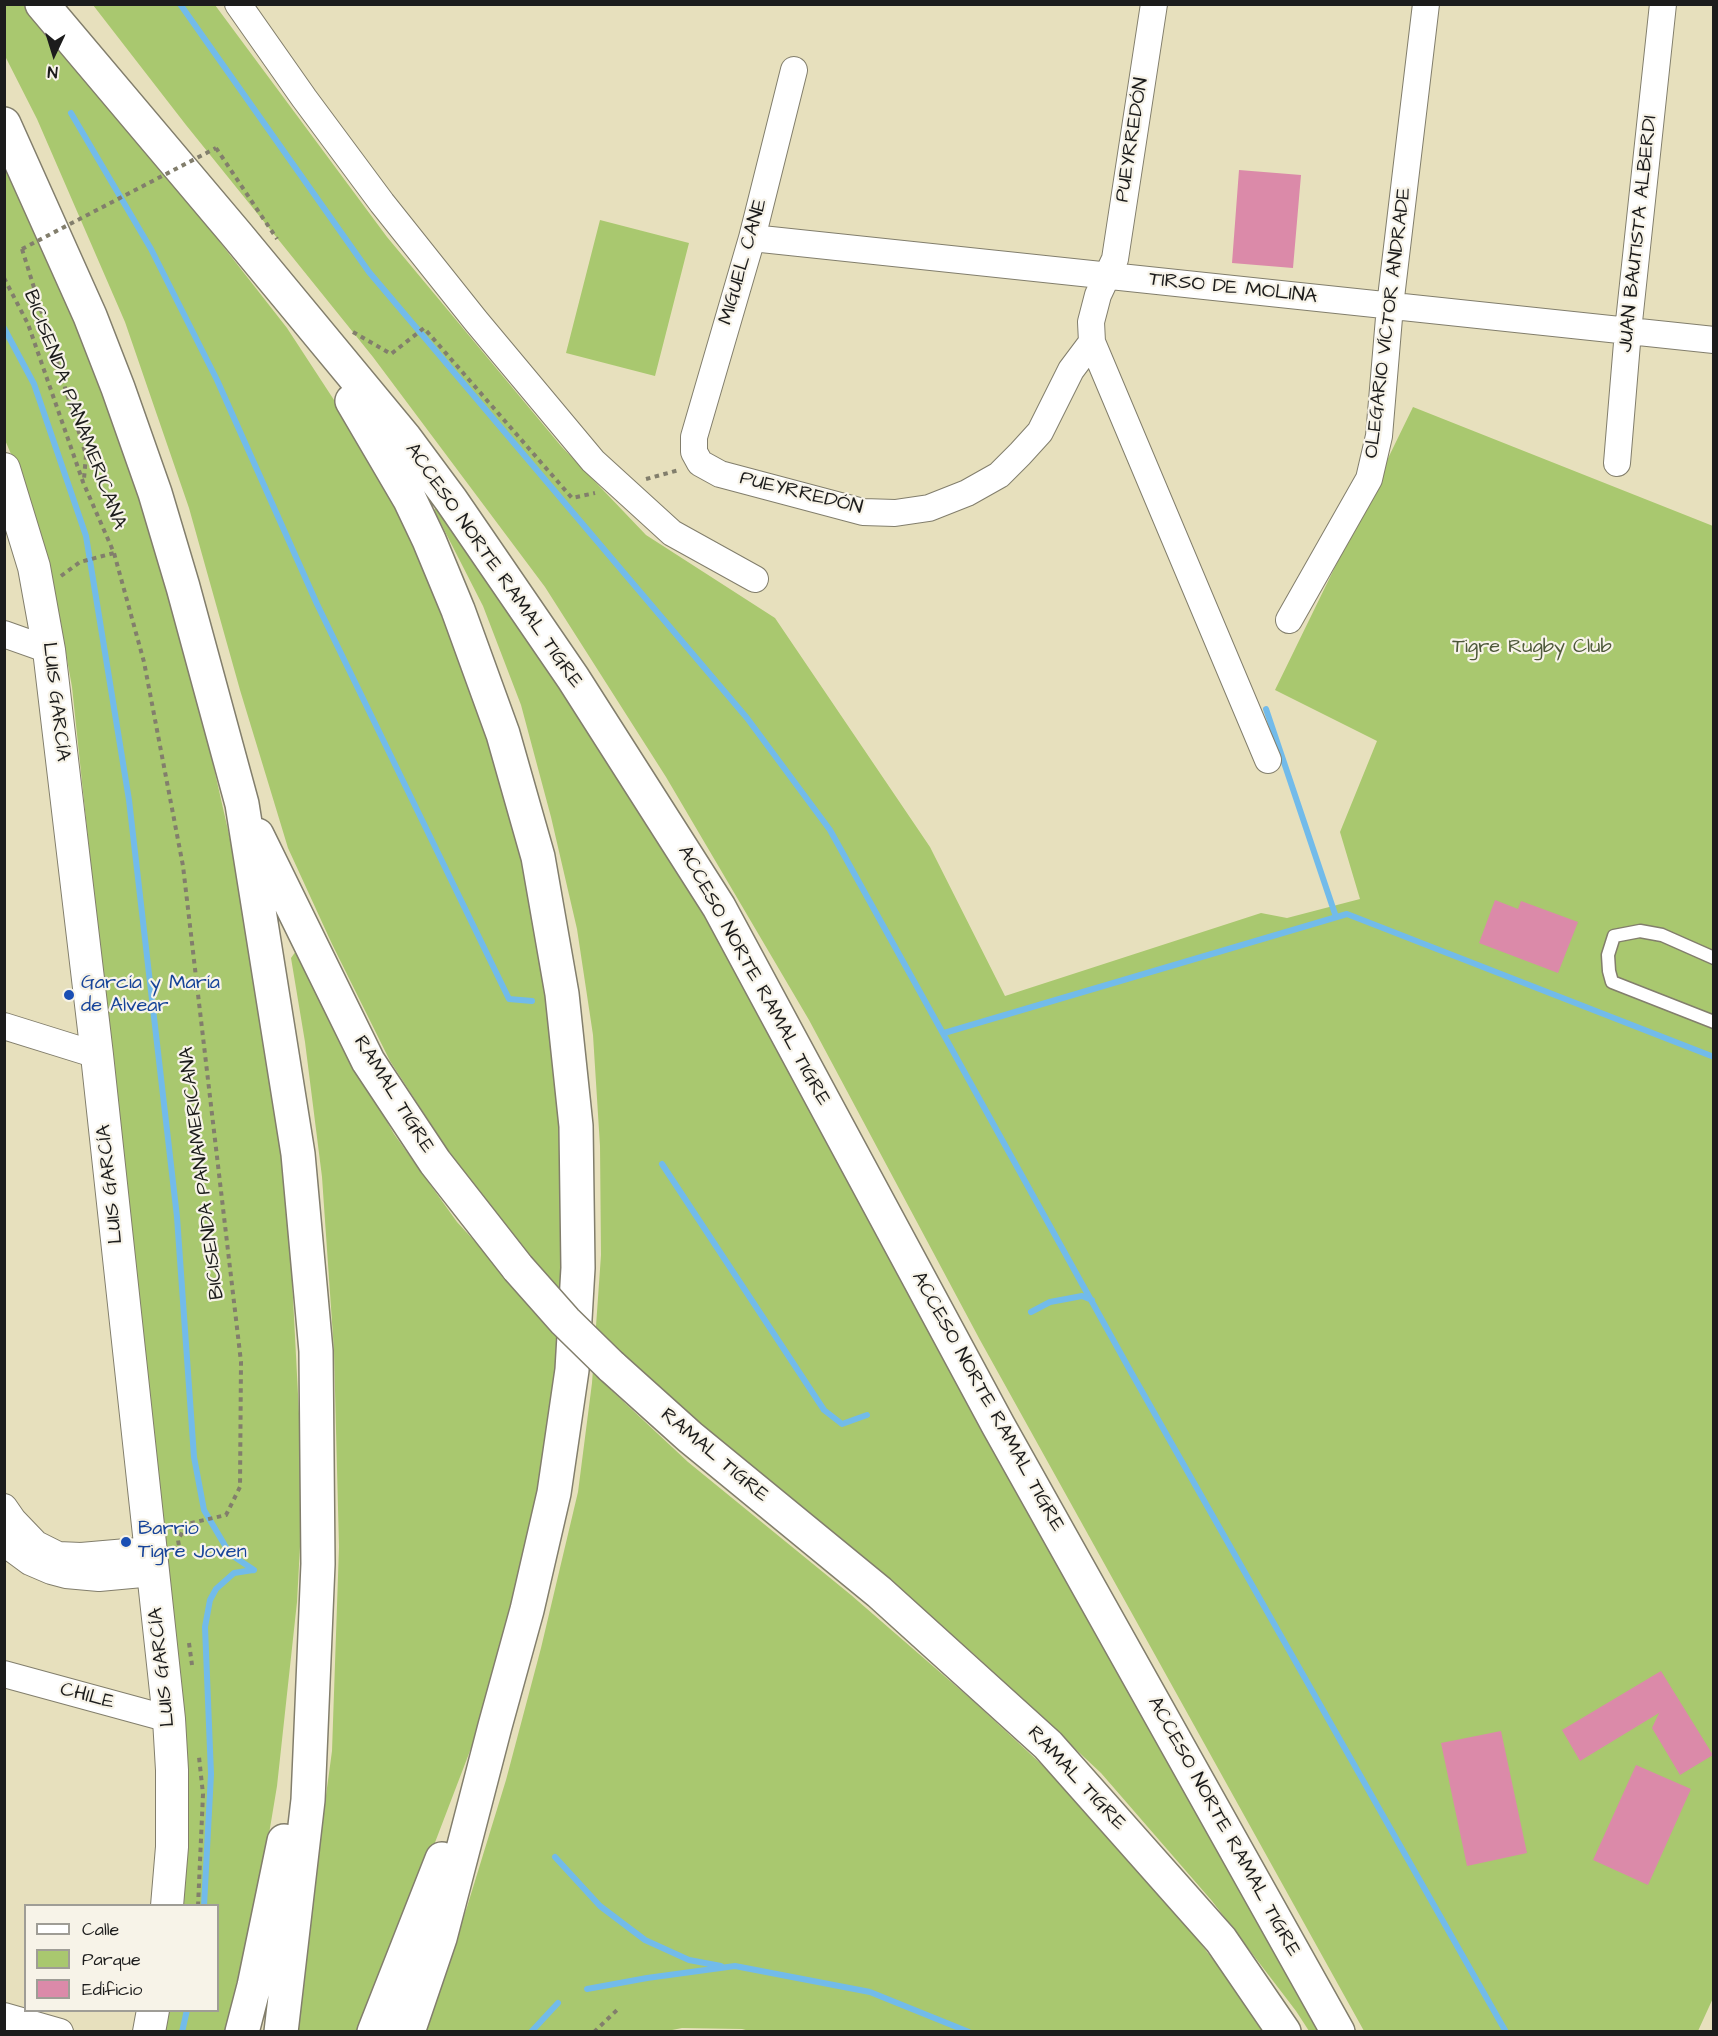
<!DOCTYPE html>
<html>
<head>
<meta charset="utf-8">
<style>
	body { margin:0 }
	#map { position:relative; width:1718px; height:2036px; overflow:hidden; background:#e7e0bd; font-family:"Architects Daughter",sans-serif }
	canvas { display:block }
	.frame { position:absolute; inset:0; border:6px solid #1c1c1c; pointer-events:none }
	.legend { position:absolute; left:24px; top:1904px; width:195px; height:108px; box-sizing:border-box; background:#f7f3e8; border:2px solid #9f9d96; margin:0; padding:8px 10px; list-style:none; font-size:18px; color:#1c1c1c }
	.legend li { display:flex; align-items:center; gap:12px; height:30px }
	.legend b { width:30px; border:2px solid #9f9d96 }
	.north { position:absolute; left:24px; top:24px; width:60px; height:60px; -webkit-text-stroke:4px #f7f3e8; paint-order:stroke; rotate:184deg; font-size:16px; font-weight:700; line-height:24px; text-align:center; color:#1c1c1c }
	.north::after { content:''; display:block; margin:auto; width:21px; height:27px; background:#1c1c1c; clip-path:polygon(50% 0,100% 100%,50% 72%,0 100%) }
</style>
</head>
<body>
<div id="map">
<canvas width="1718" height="2036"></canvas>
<div class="frame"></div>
<ul class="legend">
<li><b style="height:8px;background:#fff"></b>Calle</li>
<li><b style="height:16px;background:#a9c86f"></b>Parque</li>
<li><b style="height:16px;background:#db8aa9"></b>Edificio</li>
</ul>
<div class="north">N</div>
</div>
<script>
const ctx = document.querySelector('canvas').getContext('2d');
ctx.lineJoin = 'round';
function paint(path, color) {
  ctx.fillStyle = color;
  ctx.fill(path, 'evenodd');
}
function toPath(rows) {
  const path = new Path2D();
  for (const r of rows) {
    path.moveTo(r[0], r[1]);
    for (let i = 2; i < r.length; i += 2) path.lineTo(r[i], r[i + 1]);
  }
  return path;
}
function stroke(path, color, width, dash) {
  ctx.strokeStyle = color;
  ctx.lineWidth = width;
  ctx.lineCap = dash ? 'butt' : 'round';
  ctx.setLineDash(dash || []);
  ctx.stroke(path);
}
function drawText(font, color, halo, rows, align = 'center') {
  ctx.font = font + ' "Architects Daughter",sans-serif';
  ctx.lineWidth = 4.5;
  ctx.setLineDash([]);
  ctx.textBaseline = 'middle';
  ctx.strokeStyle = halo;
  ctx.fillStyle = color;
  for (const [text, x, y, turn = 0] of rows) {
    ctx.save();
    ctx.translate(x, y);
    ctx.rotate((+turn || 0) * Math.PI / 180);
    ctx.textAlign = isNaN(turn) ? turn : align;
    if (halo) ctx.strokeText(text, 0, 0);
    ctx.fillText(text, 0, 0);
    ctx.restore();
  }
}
paint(toPath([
	[5,5,23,5,201,218,287,328,351,426,406,522,445,611,518,829,562,1093,566,1347,539,1512,481,1722,363,2031,294,2031,332,1751,339,1547,334,1351,322,1177,305,1042,291,958,296,951,330,1022,394,1134,457,1222,514,1284,526,1255,449,1152,390,1061,332,944,288,848,240,690,189,508,125,322,37,119,5,56],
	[93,5,215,5,387,237,561,446,646,535,775,618,930,847,1005,996,1261,913,1287,918,1360,899,1340,832,1377,741,1275,690,1413,407,1713,526,1714,1996,1698,2031,1364,2031,980,1340,809,1020,666,777,545,587,373,357,186,125],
	[4,167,54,270,122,444,196,689,230,839,267,1037,288,1201,303,1491,297,1602,277,1786,249,1954,232,2031,164,2031,168,2011,218,2010,218,1906,184,1905,187,1778,72,687,56,598,25,487,5,440],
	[600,220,689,243,655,376,566,353],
	[438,506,610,760,762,1008,1324,2031,1309,2031,1296,2011,1212,1901,1101,1773,974,1654,677,1407,614,1350,611,1390,688,1462,851,1595,972,1700,1039,1762,1103,1829,1187,1926,1268,2031,753,2032,742,2029,682,2028,662,2032,424,2032,467,1907,506,1780,541,1648,578,1492,592,1383,601,1255,600,1146,593,1035,577,929,551,817,521,705,483,606,434,510]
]), '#a9c86f');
stroke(toPath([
	[180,4,369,272,747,718,830,830,1131,1372,1506,2032],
	[71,113,151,249,217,380,317,604,509,999,532,1001],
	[4,328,34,384,86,536,129,800,177,1217,194,1457,204,1510,230,1554,254,1570],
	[1266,709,1336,917],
	[944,1033,1347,914,1714,1057],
	[662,1164,824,1410,842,1424,867,1415],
	[1031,1312,1050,1302,1082,1296,1092,1300],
	[555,1857,600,1906,645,1940,689,1960,721,1966],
	[204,1906,211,1774,205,1627,210,1600,216,1589,234,1573,253,1570],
	[587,1989,647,1978,735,1966,870,1992,969,2032],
	[182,2032,187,2010],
	[531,2032,558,2003]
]), '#72bbea', 6);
paint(toPath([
	[1239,170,1301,175,1293,268,1232,263],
	[1495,900,1518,909,1521,901,1578,922,1558,973,1479,943],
	[1661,1671,1713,1755,1680,1775,1652,1728,1659,1713,1580,1761,1562,1730],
	[1501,1731,1527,1853,1467,1866,1441,1743],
	[1636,1765,1691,1789,1648,1885,1593,1860]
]), '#db8aa9');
const service = toPath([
	[1714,958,1662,935,1640,931,1614,936,1608,955,1609,971,1612,982,1714,1022]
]);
const minor = toPath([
	[238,4,304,98,382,203,476,321,593,461,672,533,755,579],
	[1154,4,1115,259,1098,295,1091,322,1092,342,1268,760],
	[794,70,752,238,694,437,694,452,700,463,720,474,863,512,895,513,929,508,967,493,999,475,1020,454,1040,432,1071,370,1092,342],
	[752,238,1714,340],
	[1617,463,1628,331,1663,4],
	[1289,620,1369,479,1379,436,1390,306,1426,4],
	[4,634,49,650],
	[4,1026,97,1055],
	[4,1507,13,1520,36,1544,58,1555,81,1556,150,1550],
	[4,1540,11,1548,30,1562,51,1571,66,1575,99,1578,153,1573],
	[4,1674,169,1719],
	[4,2016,60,2032]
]);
const tertiary = toPath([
	[4,469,34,567,49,650,97,1055,169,1719,172,1770,172,1847,167,1906],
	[149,2032,153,2010]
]);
const motorway = toPath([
	[42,4,237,235,405,438,451,500,573,678,719,907,998,1425,1338,2032],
	[4,124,90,316,118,388,155,493,183,587,242,804,298,1154,316,1351,318,1564,308,1800,281,2032],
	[352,401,410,500,429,540,458,610,503,734,538,857,562,994,576,1126,578,1268,572,1370,554,1493,527,1610,495,1726,440,1938,408,2032],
	[257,835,368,1061,435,1162,518,1268],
	[611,1366,690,1437,879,1592,1048,1745,1221,1940,1284,2032],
	[242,2032,254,1986,284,1841],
	[374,2032,442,1859]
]);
stroke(service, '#827e6c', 15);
stroke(minor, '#827e6c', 28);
stroke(tertiary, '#827e6c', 34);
stroke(motorway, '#827e6c', 36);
stroke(toPath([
	[216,148,277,239],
	[22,249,86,455,84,479],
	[4,278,28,324,83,482,114,553,144,662,183,866,241,1362,240,1487,226,1515,187,1524,178,1540,179,1546],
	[353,332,391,354,424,328,572,498,595,493],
	[646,479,679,470],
	[61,576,80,562,114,553],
	[189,1643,192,1665],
	[198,1906,203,1794,199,1757],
	[594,2032,617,2010]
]), '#827e6c', 4, [4.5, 4.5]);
stroke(service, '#fff', 12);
stroke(minor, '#fff', 26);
stroke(tertiary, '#fff', 32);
stroke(motorway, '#fff', 33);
const motorwayBridge = toPath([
	[518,1268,565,1321,611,1366]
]);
stroke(motorwayBridge, '#827e6c', 36, []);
stroke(toPath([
	[22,249,216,148]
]), '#827e6c', 4, [4.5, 4.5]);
stroke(motorwayBridge, '#fff', 33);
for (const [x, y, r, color] of [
	[69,995,6,"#1a4fb4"],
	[126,1542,6,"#1a4fb4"]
]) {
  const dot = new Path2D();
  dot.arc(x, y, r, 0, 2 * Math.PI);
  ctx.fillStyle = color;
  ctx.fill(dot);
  stroke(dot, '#f7f3e8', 2);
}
drawText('20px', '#1c1c1c', '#f7f3e8', [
	["PUEYRREDÓN",1133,140,-81],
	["JUAN BAUTISTA ALBERDI",1639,234,-84],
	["MIGUEL CANE",744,262,-74],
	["TIRSO DE MOLINA",1233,289,6],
	["OLEGARIO VÍCTOR ANDRADE",1389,323,-83],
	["BICISENDA PANAMERICANA",74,410,69],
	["PUEYRREDÓN",801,494,14],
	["ACCESO NORTE RAMAL TIGRE",493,566,55],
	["LUIS GARCÍA",55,702,83],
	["ACCESO NORTE RAMAL TIGRE",753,976,61],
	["RAMAL TIGRE",393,1095,58],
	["BICISENDA PANAMERICANA",203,1173,-97],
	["LUIS GARCÍA",111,1184,-96],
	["ACCESO NORTE RAMAL TIGRE",987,1402,61],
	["RAMAL TIGRE",714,1456,40],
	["LUIS GARCÍA",163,1667,-96],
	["CHILE",87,1697,15],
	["RAMAL TIGRE",1076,1779,47],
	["ACCESO NORTE RAMAL TIGRE",1223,1827,61]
]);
drawText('20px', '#4d5839', '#f7f3e8', [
	["Tigre Rugby Club",1532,648]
]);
drawText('20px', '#164399', '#f7f3e8', [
	["García y María",81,984],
	["de Alvear",81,1007],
	["Barrio",138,1530],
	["Tigre Joven",138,1553]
], 'left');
</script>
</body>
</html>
